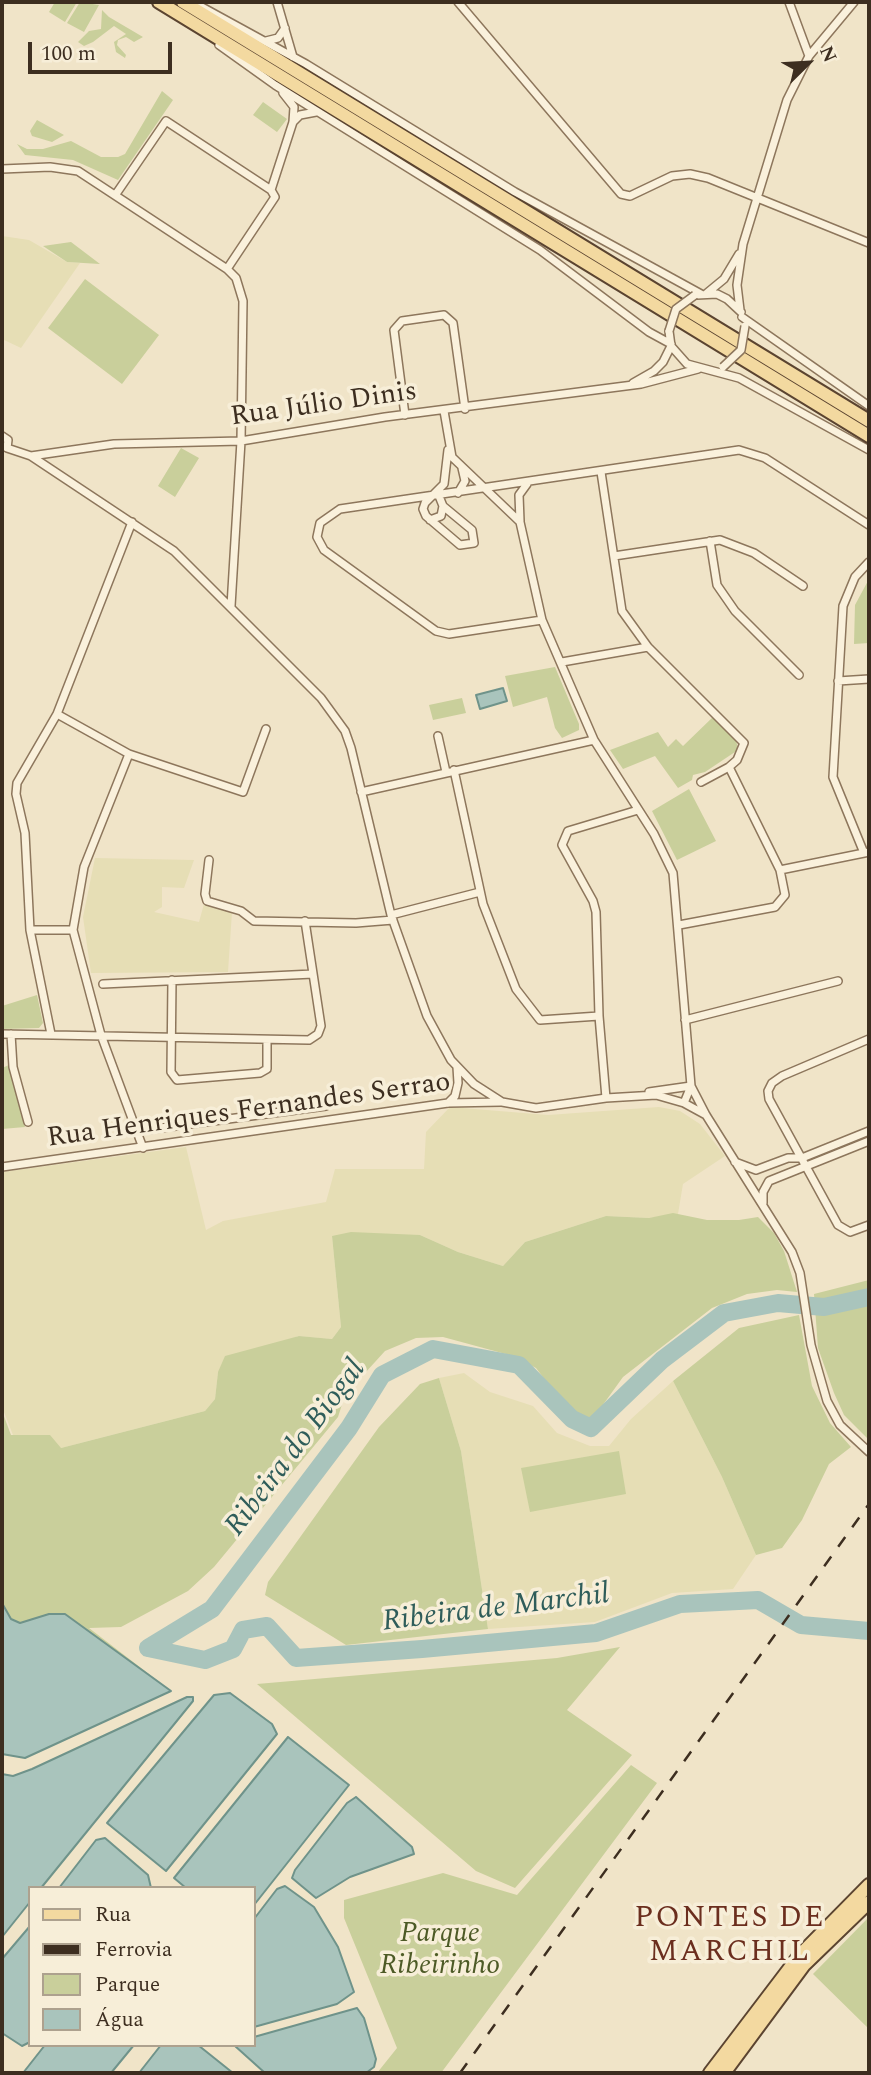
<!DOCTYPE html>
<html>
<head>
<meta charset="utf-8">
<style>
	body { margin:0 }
	#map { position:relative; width:871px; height:2075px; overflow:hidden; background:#f0e4c8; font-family:Spectral,serif }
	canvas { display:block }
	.frame { position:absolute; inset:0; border:4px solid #3d2e20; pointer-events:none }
	.legend { position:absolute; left:28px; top:1886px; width:228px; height:161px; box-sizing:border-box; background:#f7eed8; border:2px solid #ada18e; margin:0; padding:9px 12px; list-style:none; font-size:21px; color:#3d2e20 }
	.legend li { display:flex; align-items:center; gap:14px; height:35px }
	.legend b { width:35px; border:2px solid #ada18e }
	.north { position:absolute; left:773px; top:28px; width:70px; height:70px; -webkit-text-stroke:5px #f7eed8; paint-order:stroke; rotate:66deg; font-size:19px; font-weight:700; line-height:28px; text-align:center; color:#3d2e20 }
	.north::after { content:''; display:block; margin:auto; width:24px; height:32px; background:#3d2e20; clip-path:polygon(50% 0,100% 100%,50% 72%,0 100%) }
	.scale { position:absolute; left:28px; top:42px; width:144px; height:32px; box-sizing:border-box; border:4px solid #3d2e20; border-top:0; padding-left:9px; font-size:21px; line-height:24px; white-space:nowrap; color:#3d2e20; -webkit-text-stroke:5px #f7eed8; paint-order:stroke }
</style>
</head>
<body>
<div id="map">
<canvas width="871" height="2075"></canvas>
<div class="frame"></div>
<ul class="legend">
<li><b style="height:9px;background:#f3d9a0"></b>Rua</li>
<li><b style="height:9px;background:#3d2e20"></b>Ferrovia</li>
<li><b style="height:19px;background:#c9cf9b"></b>Parque</li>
<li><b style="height:19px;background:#a9c4bc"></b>Água</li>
</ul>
<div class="north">N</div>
<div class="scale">100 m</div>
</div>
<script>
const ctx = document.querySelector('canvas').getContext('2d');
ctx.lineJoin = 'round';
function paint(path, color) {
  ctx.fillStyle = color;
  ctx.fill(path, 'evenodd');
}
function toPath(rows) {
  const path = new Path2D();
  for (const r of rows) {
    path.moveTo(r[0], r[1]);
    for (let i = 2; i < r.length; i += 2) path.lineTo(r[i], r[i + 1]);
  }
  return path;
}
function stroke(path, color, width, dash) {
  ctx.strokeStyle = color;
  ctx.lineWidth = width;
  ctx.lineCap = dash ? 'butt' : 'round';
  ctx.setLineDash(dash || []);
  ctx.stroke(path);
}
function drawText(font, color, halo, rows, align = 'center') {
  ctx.font = font + ' Spectral,serif';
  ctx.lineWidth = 7;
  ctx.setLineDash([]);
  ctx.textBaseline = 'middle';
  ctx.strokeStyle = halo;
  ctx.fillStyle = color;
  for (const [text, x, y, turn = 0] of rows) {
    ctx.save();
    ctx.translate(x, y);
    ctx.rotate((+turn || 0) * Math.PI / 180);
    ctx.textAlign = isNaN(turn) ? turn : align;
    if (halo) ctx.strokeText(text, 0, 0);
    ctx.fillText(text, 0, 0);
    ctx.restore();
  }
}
paint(toPath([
	[2,236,29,240,67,262,80,263,21,348,2,339],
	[95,858,194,860,184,888,162,887,162,907,154,912,199,922,204,904,232,912,228,972,91,973,83,917],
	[450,1107,548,1115,659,1107,680,1111,700,1124,725,1156,683,1184,678,1214,649,1218,606,1216,525,1242,503,1266,458,1252,420,1235,332,1236,341,1327,332,1339,298,1336,218,1372,215,1399,205,1411,22,1458,2,1407,2,1172,186,1147,206,1230,223,1221,326,1202,335,1169,424,1169,426,1132],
	[464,1373,490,1392,533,1406,557,1433,590,1446,609,1446,631,1419,673,1381,722,1477,756,1555,733,1589,672,1593,595,1622,488,1629,461,1451,439,1378]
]), '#e6deb5');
paint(toPath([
	[55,2,77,2,65,22,49,12],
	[80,2,99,5,84,32,67,23],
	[102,10,109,17,143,37,134,42,126,37,118,40,117,45,126,55,125,58,116,52,114,42,126,34,114,26,93,42,84,46,78,42,89,31,101,29],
	[162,91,173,100,118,180,73,160,25,155,17,144,27,149,43,149,71,141,101,157,118,157,125,154],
	[263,102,287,119,277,132,253,115],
	[37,120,64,135,52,142,32,136,30,131],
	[71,242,100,264,67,262,43,246],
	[85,279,159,335,122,384,48,328],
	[181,448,199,458,175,497,158,486],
	[869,579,869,643,854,644,855,605],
	[555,667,579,724,579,730,562,738,555,728,547,697,513,707,505,676],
	[462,698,466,713,433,720,429,705],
	[713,717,736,739,738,750,705,772,693,775,692,780,678,788,655,756,623,769,610,750,658,732,668,747,676,739,683,746],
	[689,789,716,841,677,860,652,811],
	[37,995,43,1023,39,1028,2,1029,2,1006],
	[9,1065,25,1127,2,1129,2,1068],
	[673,1213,707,1220,739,1220,758,1217,774,1233,784,1251,797,1292,777,1290,747,1294,712,1308,623,1377,592,1420,583,1418,561,1401,536,1368,513,1356,443,1337,416,1338,385,1351,345,1395,338,1417,214,1567,188,1591,121,1627,89,1628,171,1691,25,1758,2,1754,2,1411,11,1435,50,1435,61,1448,205,1411,215,1399,218,1372,225,1356,299,1336,332,1339,341,1327,332,1236,351,1232,420,1235,458,1252,503,1266,525,1242,606,1216,649,1218],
	[869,1280,869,1440,844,1415,834,1393,818,1348,814,1294],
	[799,1315,812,1386,830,1423,851,1447,829,1464,802,1520,782,1548,756,1555,722,1477,673,1381,739,1328],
	[439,1378,461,1451,488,1629,346,1645,265,1595,268,1582,379,1427,420,1384],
	[619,1451,626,1494,530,1512,521,1468],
	[620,1647,567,1710,632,1755,515,1888,476,1871,257,1684,557,1658],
	[631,1765,657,1783,441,2073,377,2073,397,2048,344,1918,344,1900,443,1873,517,1895],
	[869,1917,869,2029,813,1974]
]), '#c9cf9b');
const water = toPath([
	[503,688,507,701,480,709,476,695,503,688],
	[2,1603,11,1619,20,1623,49,1614,65,1614,171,1691,25,1758,2,1754,2,1603],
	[230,1693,272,1724,277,1734,166,1871,107,1823,214,1695,230,1693],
	[187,1697,193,1697,193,1701,41,1888,30,1888,30,1902,2,1937,2,1774,13,1776,32,1769,187,1697],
	[288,1737,349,1785,254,1905,254,1888,186,1888,174,1878,288,1737],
	[356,1797,412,1847,414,1854,350,1877,316,1898,292,1878,295,1870,347,1803,356,1797],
	[105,1838,148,1875,151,1888,59,1888,96,1840,105,1838],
	[285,1886,314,1907,338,1947,354,1992,337,2004,254,2027,254,1919,277,1889,285,1886],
	[30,1926,30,2042,22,2046,2,2033,2,1959,30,1926],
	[357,2008,364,2018,376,2059,374,2067,366,2073,265,2073,235,2046,254,2045,254,2037,357,2008],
	[45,2045,134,2045,111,2073,23,2073,45,2045],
	[161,2045,198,2045,233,2073,139,2073,161,2045]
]);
paint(water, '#a9c4bc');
stroke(water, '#6f938a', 2);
stroke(toPath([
	[148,1648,212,1609,349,1428,382,1375,433,1349,519,1365,572,1419,591,1428,662,1360,724,1313,778,1303,824,1307,869,1297],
	[148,1648,205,1660,233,1649,243,1630,267,1626,296,1658,422,1649,596,1633,680,1604,758,1600,801,1625,869,1631]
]), '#a9c4bc', 18);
const minor = toPath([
	[277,2,293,57],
	[458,2,621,194,630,196,672,176,690,174,708,178,869,243],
	[789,2,809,56],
	[200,6,306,64,515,192,701,294],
	[266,41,278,38,285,28],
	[219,45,275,85,540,250,649,332,671,344],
	[293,122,300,115,316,112],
	[2,169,50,167,78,171,227,269,236,278,243,301,241,441,231,606],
	[116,194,166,121,271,190],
	[227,269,275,197,271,190,293,122,294,107,283,93],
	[707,293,724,279,739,254],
	[697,295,717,294,727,299,741,312],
	[740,310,737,285,743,244,787,100,809,56,854,2],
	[742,317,869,406],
	[669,331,671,346,687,364,739,378,869,450],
	[633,383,654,371,663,362,671,346],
	[444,411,452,457,520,522,542,620,594,740,654,834,673,873,691,1086,684,1103],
	[405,415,394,330,402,321,444,315,453,323,465,409],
	[2,436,8,440,7,448],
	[7,448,31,456,174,551,321,698,345,731,351,748,391,915,427,1016,451,1060,474,1084,502,1102,536,1108,606,1098,656,1095,684,1103,706,1115],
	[31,456,114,444,241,441,385,417,641,384,698,369],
	[601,472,622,611,648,647,744,743,737,760,729,767,780,870],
	[458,493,465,481,462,468],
	[439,496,443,506,472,530,474,543,460,545,426,516,423,509,425,503,444,484,448,450],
	[430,520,441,516,443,506],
	[520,521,519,495,527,484],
	[710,541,717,585,735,611,799,675],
	[614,556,720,540,754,553,803,586],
	[542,620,449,634,436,631,324,550,317,537,320,523,340,509,739,450,765,458,869,525],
	[562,662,648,647],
	[838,681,869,679],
	[57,714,129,754,243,792,266,729],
	[438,736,446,772],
	[129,754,84,867,73,930,101,1035,143,1148],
	[454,770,483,904,516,989,540,1020,599,1016],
	[701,782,729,767],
	[361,792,594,740],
	[864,853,833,777,843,606,855,577,869,562],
	[209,860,205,894,207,901,241,911,254,921,356,923,393,920],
	[391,915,480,892],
	[679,925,775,907,785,895,780,870,869,852],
	[30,930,73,930],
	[172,980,171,1072,177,1080,260,1073,267,1069,267,1041],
	[103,984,313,974],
	[685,1020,838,981],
	[2,1034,309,1040,318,1034,321,1026,305,921],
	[11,1034,13,1067,28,1122],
	[51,1034,30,930,25,833,16,794,17,783,57,714,132,522],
	[869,1039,782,1076,772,1083,768,1091,769,1099,838,1225,850,1232,869,1225],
	[649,1092,691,1086,706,1115,792,1252,800,1273,811,1345,827,1401,840,1425,869,1452],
	[606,1098,599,1016,596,912,593,901,562,845,568,831,638,810],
	[448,1103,455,1096,458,1083,457,1067],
	[138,1131,326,1106],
	[735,1162,756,1170,788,1158,802,1158,869,1131],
	[2,1167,448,1103,501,1102],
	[763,1203,763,1192,769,1181,869,1141]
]);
const primary = toPath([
	[159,2,869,436],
	[183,2,869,421],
	[710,2073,799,1956,869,1885],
	[724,2073,804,1965,869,1902]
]);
stroke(minor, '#8d765c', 10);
stroke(primary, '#5b4430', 16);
stroke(minor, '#faf1dc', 7);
stroke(primary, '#f3d9a0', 12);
stroke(toPath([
	[460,2073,869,1504]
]), '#3d2e20', 2.5, [12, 12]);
const minorBridge = toPath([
	[669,331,676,309,695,295],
	[723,367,741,350,745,326]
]);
stroke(minorBridge, '#8d765c', 10, []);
stroke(minorBridge, '#faf1dc', 7);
drawText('28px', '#3d2e20', '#f7eed8', [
	["Rua Júlio Dinis",324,406,-8],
	["Rua Henriques Fernandes Serrao",249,1112,-8]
]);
drawText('italic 28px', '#4d5a26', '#f7eed8', [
	["Parque",440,1936],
	["Ribeirinho",440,1968]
]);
drawText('italic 30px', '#2f5d5a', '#f7eed8', [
	["Ribeira do Biogal",297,1449,-53],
	["Ribeira de Marchil",496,1610,-7]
]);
ctx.letterSpacing = '2px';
drawText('30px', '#6b2e1e', '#f7eed8', [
	["PONTES DE",730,1920],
	["MARCHIL",730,1954]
]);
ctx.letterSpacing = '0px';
</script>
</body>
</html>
